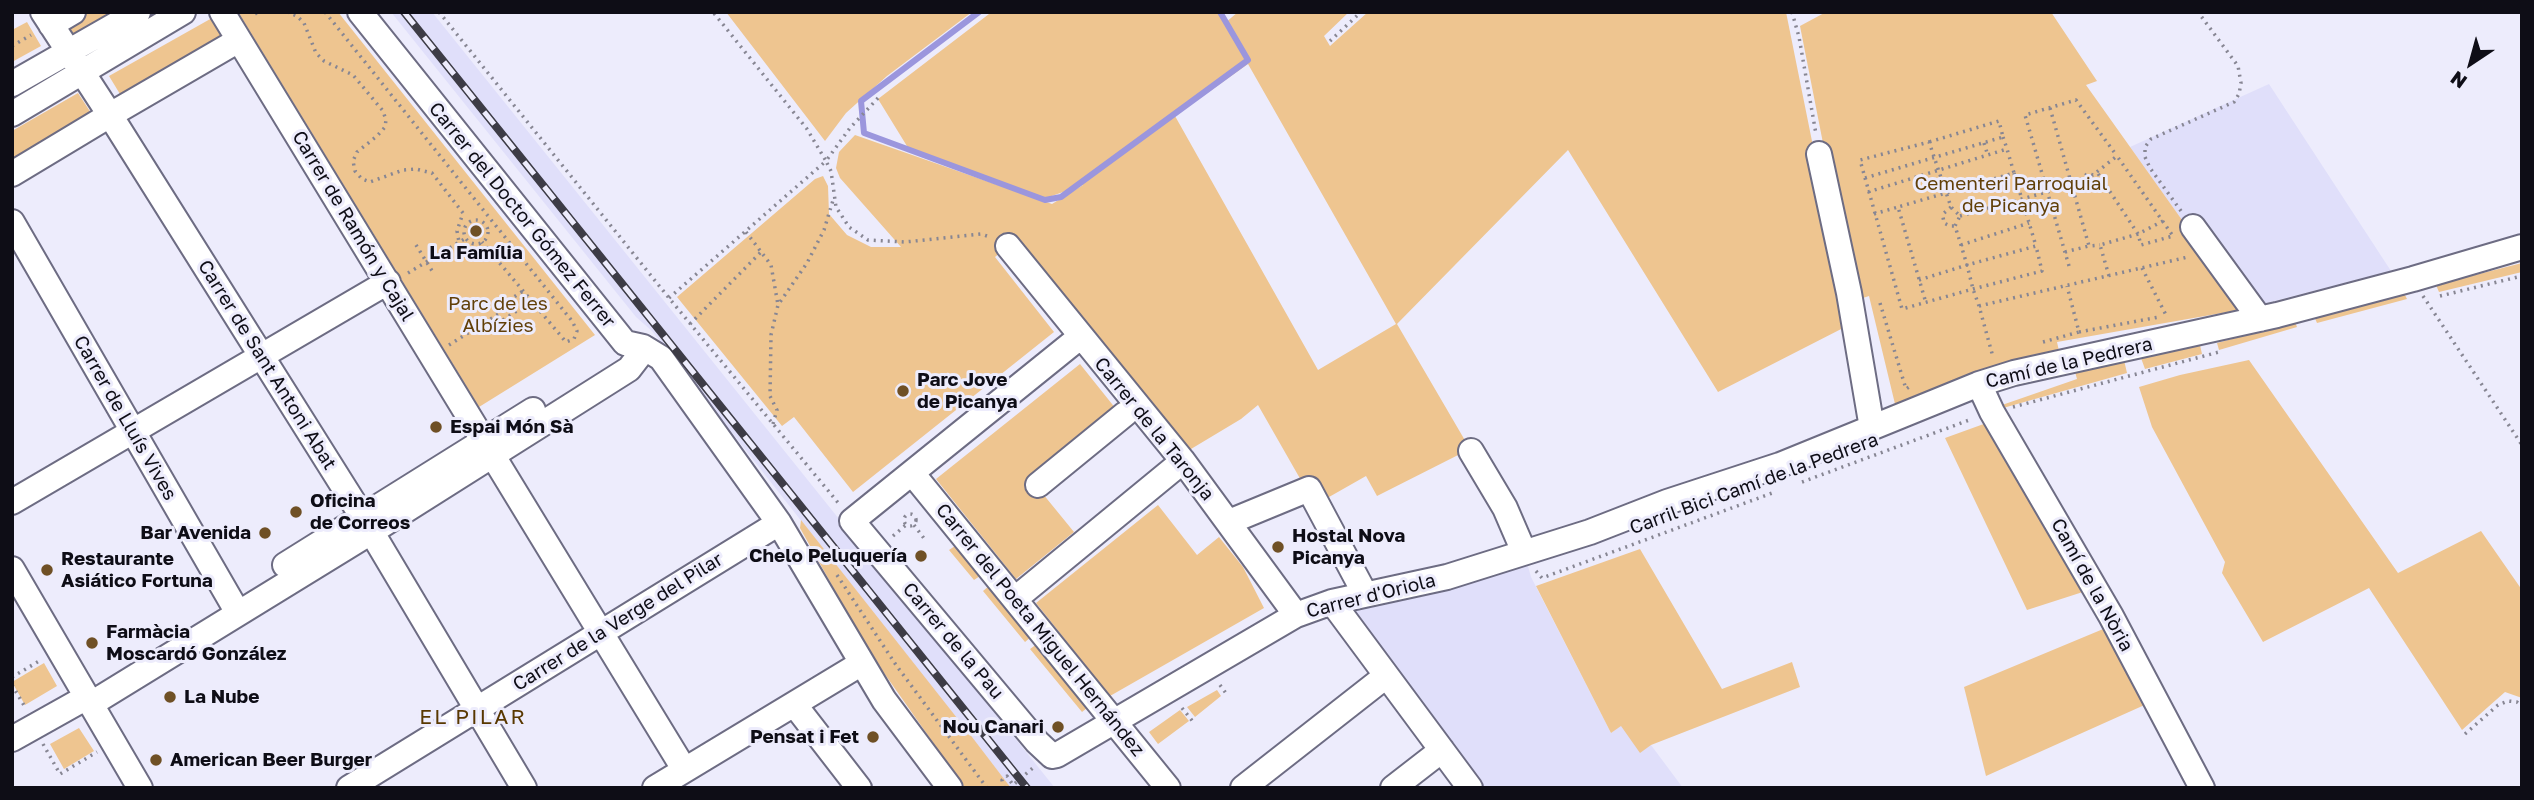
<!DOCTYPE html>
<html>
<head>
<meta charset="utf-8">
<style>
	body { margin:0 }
	#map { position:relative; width:2534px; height:800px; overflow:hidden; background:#edecfc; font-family:"Golos Text",sans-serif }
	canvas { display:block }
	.frame { position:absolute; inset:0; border:14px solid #0e0d16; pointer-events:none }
	.north { position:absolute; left:2436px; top:28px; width:70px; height:70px; -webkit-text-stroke:5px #edecfc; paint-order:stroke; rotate:216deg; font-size:19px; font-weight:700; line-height:28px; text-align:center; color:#0e0d16 }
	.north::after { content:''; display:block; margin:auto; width:24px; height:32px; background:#0e0d16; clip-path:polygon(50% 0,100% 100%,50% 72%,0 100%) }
</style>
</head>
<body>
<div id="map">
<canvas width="2534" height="800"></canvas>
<div class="frame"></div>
<div class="north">N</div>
</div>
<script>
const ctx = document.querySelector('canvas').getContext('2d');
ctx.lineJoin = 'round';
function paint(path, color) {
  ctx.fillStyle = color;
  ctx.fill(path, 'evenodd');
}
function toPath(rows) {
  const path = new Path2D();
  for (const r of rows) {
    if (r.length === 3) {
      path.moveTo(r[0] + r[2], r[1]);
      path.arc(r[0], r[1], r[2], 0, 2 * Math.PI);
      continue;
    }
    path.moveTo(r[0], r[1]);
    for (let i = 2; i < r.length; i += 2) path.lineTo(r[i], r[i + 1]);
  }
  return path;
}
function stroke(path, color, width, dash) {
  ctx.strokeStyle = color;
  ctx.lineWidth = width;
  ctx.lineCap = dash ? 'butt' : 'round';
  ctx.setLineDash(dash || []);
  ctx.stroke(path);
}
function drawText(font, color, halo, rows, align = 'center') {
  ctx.font = font + ' "Golos Text",sans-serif';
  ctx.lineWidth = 6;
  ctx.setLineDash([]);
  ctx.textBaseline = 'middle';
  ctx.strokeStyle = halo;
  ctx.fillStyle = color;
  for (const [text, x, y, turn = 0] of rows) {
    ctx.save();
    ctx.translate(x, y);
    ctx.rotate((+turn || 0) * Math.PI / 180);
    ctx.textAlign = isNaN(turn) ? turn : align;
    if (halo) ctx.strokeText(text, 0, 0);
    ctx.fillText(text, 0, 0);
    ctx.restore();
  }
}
paint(toPath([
	[391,12,432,12,1055,788,1011,788,652,331,636,317],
	[2269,84,2391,271,2239,310,2192,234,2130,147],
	[1524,552,1531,577,1611,733,1621,725,1651,745,1683,788,1470,788,1332,602]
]), '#e0dffa');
paint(toPath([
	[80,12,118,12,73,40,63,22],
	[238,12,338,12,595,335,479,407],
	[726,12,972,12,887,76,846,113,825,141],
	[988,12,1219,12,1225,23,1238,12,1349,12,1324,36,1330,46,1368,12,1786,12,1849,325,1718,392,1568,150,1397,324,1470,449,1377,496,1366,476,1322,501,1302,482,1258,405,1241,419,1186,452,1015,240,995,257,1054,332,853,492,794,417,782,426,677,297,815,179,823,176,828,186,829,214,847,235,871,247,901,247,840,178,836,168,839,152,855,135,1052,204,1083,185,1046,198,910,151,878,99,989,14],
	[1248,64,1396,324,1318,370,1175,116],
	[1826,12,2051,12,2097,81,2086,85,2192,234,2239,310,2057,342,2059,351,2032,355,1895,404,1869,296,1854,301,1800,26],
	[212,18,225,41,123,99,109,76],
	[27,22,41,46,12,62,12,30],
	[78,93,93,116,12,164,12,131],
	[2522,263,2522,272,2439,292,2436,285],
	[2404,293,2407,299,2317,323,2314,316],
	[2295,322,2297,327,2219,350,2217,343],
	[2200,345,2202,354,2145,369,2141,358],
	[2124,360,2127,373,2003,408,2002,405,2077,379,2074,368],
	[2249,360,2398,573,2481,531,2522,590,2522,698,2505,692,2462,730,2369,588,2263,642,2222,573,2225,562,2152,427,2139,387,2180,375],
	[1080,364,1120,414,1034,483,1074,532,1016,579,936,479],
	[1992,421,2089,590,2027,610,1945,438],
	[1158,505,1197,555,1219,537,1243,567,1264,608,1110,696,1036,603],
	[801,520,972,737,1011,788,965,788,884,673,852,621,800,528],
	[955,546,980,576,974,580,949,550],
	[1640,549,1722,689,1792,662,1800,687,1651,745,1640,753,1621,726,1611,733,1536,586],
	[989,586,1031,637,1025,642,983,591],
	[2108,627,2149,703,1986,776,1964,687],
	[1037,644,1087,708,1082,712,1030,649],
	[44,663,57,686,25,705,12,682],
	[1217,690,1221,696,1195,717,1187,707],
	[1180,710,1189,721,1158,744,1149,732],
	[79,728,94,751,64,769,50,744]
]), '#eec590');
stroke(toPath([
	[979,12,861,101,864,133,1045,200,1061,197,1248,60,1220,12]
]), '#9b96dd', 6);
const minor = toPath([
	[43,12,110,115,362,516,524,788],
	[222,12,684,769],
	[360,12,625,343,643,347,661,358,779,523,884,700,950,788],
	[51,25,73,12],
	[12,84,138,12],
	[12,114,183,12],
	[1819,154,1849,293,1872,428],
	[12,174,110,115,239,40],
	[12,222,238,613],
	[2193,227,2260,319],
	[1008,246,1183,461,1296,615],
	[1080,337,852,521,1037,742,1052,756,1057,755,1296,615,1332,602,1447,577,1590,532,1667,502,1780,465,1979,384,2014,373,2277,315,2413,279,2522,247],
	[1979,384,1992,412,2111,616,2202,788],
	[1471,451,1505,508,1524,552],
	[912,473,1168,788],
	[1038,485,1125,414],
	[12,502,388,282],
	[1229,522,1309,489,1365,594],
	[285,565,533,410],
	[12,569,140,788],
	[1015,599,1183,461],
	[1332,602,1470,788],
	[91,704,371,532,629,369,639,356,643,347],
	[794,704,859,788],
	[12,739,87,697],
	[349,788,779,523],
	[655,788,862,663],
	[1243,788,1386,676],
	[1393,788,1442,750]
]);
stroke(minor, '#6d6c83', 28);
stroke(toPath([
	[287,12,297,16,304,23,316,53,324,61,353,75,383,111,386,120,385,127,377,136,357,152,353,161,355,171,362,179,370,182,403,170,416,169,432,173,463,213,457,231,459,242],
	[325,12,572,321,577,331,574,339,566,342,482,242],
	[439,12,669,298,840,505],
	[1792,12,1799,37,1816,134],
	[255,14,258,12],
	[1330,41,1361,12],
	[12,46,31,35],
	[878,98,850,128,826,161,831,171,836,207,849,227,868,240,905,242,981,234,990,237],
	[2050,108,2089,246,2100,245],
	[2003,137,2007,149],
	[1984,143,1988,156],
	[2014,173,2036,246],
	[1865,178,2003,137,1999,121,1929,142],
	[1868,192,2007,149,2014,173,1898,207],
	[1951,207,1944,213,1943,217,1944,223,1950,226,1955,226],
	[2181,211,2150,168,2145,157,2145,147,2151,139,2234,102,2239,94,2241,83,2238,66,2198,12],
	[1874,214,1898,207,1926,303],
	[1960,216,2076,184,2088,173,2093,175,2117,156,2173,236,2141,245,2138,234,2097,172],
	[476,232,12],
	[746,232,771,265,778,305],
	[416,245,434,274],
	[1961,245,2029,223],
	[2065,252,2089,246],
	[2069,266,2025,115,2076,100,2117,156],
	[2142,268,2166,315],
	[408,273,466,238],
	[2109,276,2100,245,2138,234,2163,221],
	[1919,280,1967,265,2036,246,2042,271,1973,289,1902,309,1860,160,1929,142,1951,207,1960,216,1955,226,1961,245,1967,265,1973,289,1979,306,1993,357],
	[2423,296,2522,445],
	[2440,296,2522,276],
	[669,298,826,161,807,129,713,12],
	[1880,303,1906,389,1909,387],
	[1979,306,2188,257],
	[497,308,523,291],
	[503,320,532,301],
	[690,324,761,252],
	[2079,332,2159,317],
	[2043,342,2079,332,2067,286],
	[449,345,527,296],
	[2013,407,2219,352],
	[773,424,777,410,770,396,771,335,778,305,807,263,824,230,834,197],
	[1802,482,1972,419],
	[910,520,6],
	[914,525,926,541],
	[893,536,906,525],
	[1536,571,1542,578,1775,492],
	[837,575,896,665,987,788],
	[12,677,41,660],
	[12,685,25,707],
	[1220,685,1228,696],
	[1182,708,1194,723],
	[2465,734,2498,705,2508,701,2517,702,2522,706],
	[43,744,60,774,97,752],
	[1004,788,1002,780,1007,776,1013,785,1034,767]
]), '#878693', 3.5, [2, 5]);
stroke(minor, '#fff', 24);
const rail = toPath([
	[404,12,1027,788]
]);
stroke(rail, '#3d3c46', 8);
stroke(rail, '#edecfc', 5, [16]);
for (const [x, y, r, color] of [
	[476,231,7,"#6f5025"],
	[903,391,7,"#6f5025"],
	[436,427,7,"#6f5025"],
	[296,512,7,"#6f5025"],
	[265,533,7,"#6f5025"],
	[1278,547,7,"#6f5025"],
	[921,556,7,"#6f5025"],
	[47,570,7,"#6f5025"],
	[92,643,7,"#6f5025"],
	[170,697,7,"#6f5025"],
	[1058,727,7,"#6f5025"],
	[873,737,7,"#6f5025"],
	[156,760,7,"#6f5025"]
]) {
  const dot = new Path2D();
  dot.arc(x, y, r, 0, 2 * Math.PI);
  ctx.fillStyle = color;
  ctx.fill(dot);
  stroke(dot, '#edecfc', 2.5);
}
drawText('19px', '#613f08', '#edecfc', [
	["Cementeri Parroquial",2011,184],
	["de Picanya",2011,206],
	["Parc de les",498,304],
	["Albízies",498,326]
]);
drawText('19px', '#0e0d16', '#edecfc', [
	["Carrer del Doctor Gómez Ferrer",522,215,51],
	["Carrer de Ramón y Cajal",353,226,59],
	["Camí de la Pedrera",2069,363,-13],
	["Carrer de Sant Antoni Abat",267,365,58],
	["Carrer de Lluís Vives",125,418,60],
	["Carrer de la Taronja",1154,429,51],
	["Carril Bici Camí de la Pedrera",1754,484,-20],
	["Camí de la Nòria",2092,585,61],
	["Carrer d'Oriola",1371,596,-14],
	["Carrer de la Verge del Pilar",618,622,-32],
	["Carrer del Poeta Miguel Hernández",1040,630,51],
	["Carrer de la Pau",953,641,50]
]);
drawText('bold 19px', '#0e0d16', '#edecfc', [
	["La Família",476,253,"center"],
	["Parc Jove",917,380],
	["de Picanya",917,402],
	["Espai Món Sà",450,427],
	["Oficina",310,501],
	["de Correos",310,523],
	["Bar Avenida",251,533,"right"],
	["Hostal Nova",1292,536],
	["Picanya",1292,558],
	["Chelo Peluquería",907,556,"right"],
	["Restaurante",61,559],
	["Asiático Fortuna",61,581],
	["Farmàcia",106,632],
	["Moscardó González",106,654],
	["La Nube",184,697],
	["Nou Canari",1044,727,"right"],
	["Pensat i Fet",859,737,"right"],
	["American Beer Burger",170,760]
], 'left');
ctx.letterSpacing = '2px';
drawText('21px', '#593800', '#edecfc', [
	["EL PILAR",473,717]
]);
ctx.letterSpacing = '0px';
</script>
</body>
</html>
